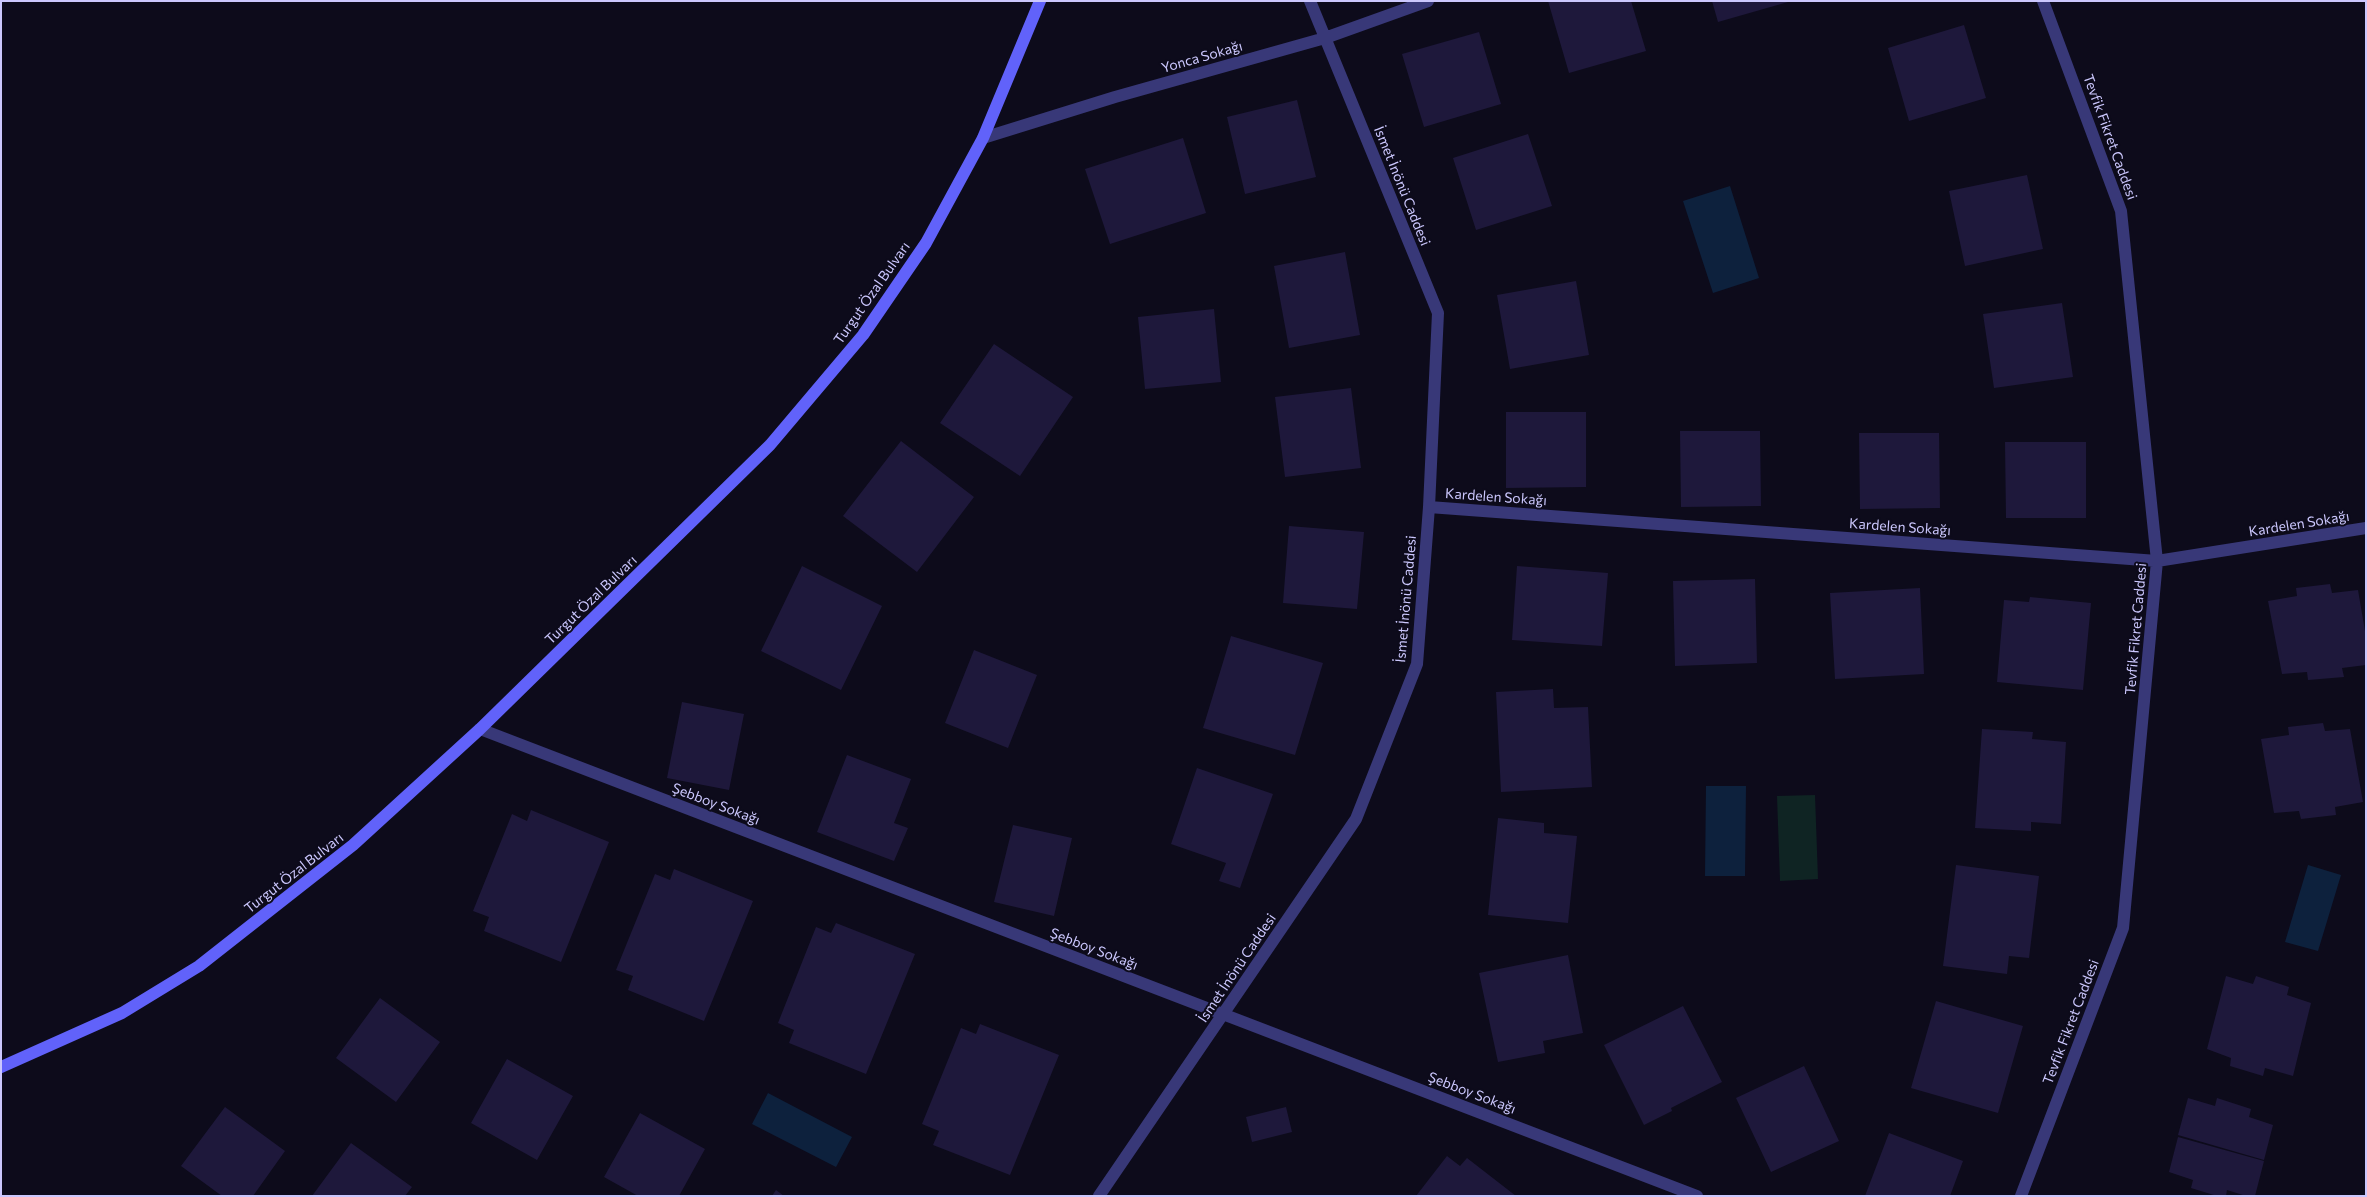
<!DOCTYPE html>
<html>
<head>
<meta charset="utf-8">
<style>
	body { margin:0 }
	#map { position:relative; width:2367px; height:1197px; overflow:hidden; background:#0d0b1b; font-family:Commissioner,sans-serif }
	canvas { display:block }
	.frame { position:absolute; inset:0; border:2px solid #cbc7fd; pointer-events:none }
</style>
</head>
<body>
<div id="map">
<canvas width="2367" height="1197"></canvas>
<div class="frame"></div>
</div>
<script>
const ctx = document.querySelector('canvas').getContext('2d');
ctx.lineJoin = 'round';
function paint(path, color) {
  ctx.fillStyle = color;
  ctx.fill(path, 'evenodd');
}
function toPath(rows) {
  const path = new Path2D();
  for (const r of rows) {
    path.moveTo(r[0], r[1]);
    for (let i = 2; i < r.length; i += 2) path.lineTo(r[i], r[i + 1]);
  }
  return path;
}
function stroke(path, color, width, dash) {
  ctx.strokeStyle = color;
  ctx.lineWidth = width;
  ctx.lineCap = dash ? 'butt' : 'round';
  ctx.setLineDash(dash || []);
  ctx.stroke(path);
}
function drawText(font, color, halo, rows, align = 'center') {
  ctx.font = font + ' Commissioner,sans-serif';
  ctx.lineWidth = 4;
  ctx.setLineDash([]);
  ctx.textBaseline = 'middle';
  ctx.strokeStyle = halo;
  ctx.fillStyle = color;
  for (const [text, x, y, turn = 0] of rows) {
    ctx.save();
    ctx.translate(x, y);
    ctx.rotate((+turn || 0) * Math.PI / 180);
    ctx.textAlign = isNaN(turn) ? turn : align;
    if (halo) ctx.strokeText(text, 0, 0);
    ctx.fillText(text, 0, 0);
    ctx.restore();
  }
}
paint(toPath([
	[1815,795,1818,879,1780,881,1777,796]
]), '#0f2423');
paint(toPath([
	[1730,186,1759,278,1713,293,1683,201],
	[1706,786,1746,786,1745,876,1705,876],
	[2308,865,2341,875,2318,951,2285,942],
	[768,1093,852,1137,836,1167,752,1124]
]), '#0d213d');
paint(toPath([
	[1548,1,1631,1,1646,51,1569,73],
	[1712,1,1787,1,1788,2,1718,22],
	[1964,25,1986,98,1909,121,1888,48],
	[1479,32,1501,104,1424,127,1402,54],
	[1297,100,1316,177,1245,194,1227,117],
	[1528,134,1552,206,1476,230,1453,158],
	[1183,138,1206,213,1110,244,1085,169],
	[2027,175,2043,249,1965,266,1949,191],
	[1345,252,1360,335,1289,348,1274,266],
	[1576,281,1589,355,1510,369,1497,295],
	[2062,303,2073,377,1994,388,1983,314],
	[1214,309,1221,382,1145,389,1138,317],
	[994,344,1073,397,1020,476,940,423],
	[1351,388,1361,468,1285,477,1275,397],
	[1506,412,1586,412,1586,487,1506,488],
	[1680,431,1760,431,1761,506,1681,507],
	[1859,433,1939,433,1940,508,1860,509],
	[901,441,974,497,917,572,843,516],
	[2005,442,2086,442,2086,518,2006,518],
	[1289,526,1364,532,1357,609,1283,603],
	[802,566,882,606,841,690,761,651],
	[1517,566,1608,573,1602,646,1512,640],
	[1755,579,1757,663,1675,666,1673,581],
	[2330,584,2332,593,2358,590,2366,637,2366,665,2342,668,2344,677,2308,680,2307,672,2282,674,2268,601,2297,596,2296,588],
	[1920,588,1924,674,1835,679,1830,593],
	[2030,597,2091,603,2083,690,1997,682,2004,600,2029,602],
	[1231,636,1323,663,1295,755,1203,728],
	[974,650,1037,675,1008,748,945,723],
	[1553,689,1554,708,1588,707,1592,787,1501,792,1496,692],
	[682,702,744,714,729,790,667,778],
	[2323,723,2325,731,2350,729,2363,802,2335,807,2336,815,2301,819,2299,811,2274,813,2261,739,2289,735,2288,727],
	[1982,729,2033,732,2032,739,2066,742,2061,824,2031,822,2031,831,1975,828],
	[847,755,911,779,894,823,908,828,894,861,817,832],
	[1197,768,1273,794,1240,888,1219,881,1226,863,1171,844],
	[531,810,609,842,561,962,484,931,489,917,473,911,512,814,527,821],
	[1498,818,1544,823,1544,833,1577,836,1568,923,1488,915],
	[1013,825,1072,838,1054,916,994,902],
	[1956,865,2039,876,2029,958,2009,956,2007,974,1943,966],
	[674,869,753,901,704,1021,628,990,633,976,616,970,655,874,670,880],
	[836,923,915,954,866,1074,789,1043,794,1030,778,1023,816,927,831,933],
	[1568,955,1583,1033,1543,1041,1545,1053,1498,1062,1479,973],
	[2226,976,2253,984,2256,976,2289,987,2287,995,2311,1003,2293,1076,2265,1068,2263,1076,2230,1066,2231,1058,2207,1049],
	[380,998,440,1042,396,1102,336,1058],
	[1936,1001,2023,1026,1998,1113,1911,1088],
	[1683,1006,1722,1082,1671,1108,1672,1111,1644,1125,1604,1045],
	[980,1024,1059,1055,1010,1175,933,1145,939,1131,922,1124,961,1028,976,1034],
	[507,1059,573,1096,537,1160,471,1123],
	[1804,1066,1839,1141,1771,1172,1736,1098],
	[2188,1098,2215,1106,2217,1098,2251,1109,2249,1117,2273,1125,2264,1160,2178,1135],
	[225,1107,285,1151,253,1196,222,1196,181,1166],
	[1286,1107,1292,1132,1252,1142,1246,1117],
	[640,1113,705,1149,679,1196,638,1196,604,1177],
	[1889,1133,1963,1161,1950,1196,1865,1196],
	[2178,1137,2264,1161,2255,1196,2246,1196,2227,1190,2226,1196,2217,1196,2191,1188,2193,1180,2169,1172],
	[351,1143,412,1187,405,1196,312,1196],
	[1447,1156,1460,1166,1467,1158,1516,1196,1416,1196],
	[776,1190,784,1196,772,1196]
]), '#1e183b');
stroke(toPath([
	[983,138,1115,97,1325,38,1428,1],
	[1429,507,2157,561,2366,528],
	[480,729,1697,1196],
	[1099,1196,1356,819,1417,664,1429,507,1438,313,1310,1],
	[2021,1196,2123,928,2157,561,2121,211,2043,1]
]), '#383878', 12);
stroke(toPath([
	[1,1067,122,1013,199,966,353,845,480,729,770,445,863,335,926,243,983,138,1040,1]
]), '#6162fa', 12);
drawText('14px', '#cbc7fd', '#0d0b1b', [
	["Yonca Sokağı",1202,57,-16],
	["Tevfik Fikret Caddesi",2110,137,70],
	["İsmet İnönü Caddesi",1402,186,68],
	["Turgut Özal Bulvarı",872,293,-55],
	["Kardelen Sokağı",1496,497,4],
	["Kardelen Sokağı",2299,524,-9],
	["Kardelen Sokağı",1900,527,4],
	["İsmet İnönü Caddesi",1406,599,-85],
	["Turgut Özal Bulvarı",591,600,-44],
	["Tevfik Fikret Caddesi",2136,629,-85],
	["Şebboy Sokağı",716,804,21],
	["Turgut Özal Bulvarı",294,873,-38],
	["Şebboy Sokağı",1094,949,21],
	["İsmet İnönü Caddesi",1237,968,-56],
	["Tevfik Fikret Caddesi",2071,1022,-69],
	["Şebboy Sokağı",1472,1093,21]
]);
</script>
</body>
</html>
